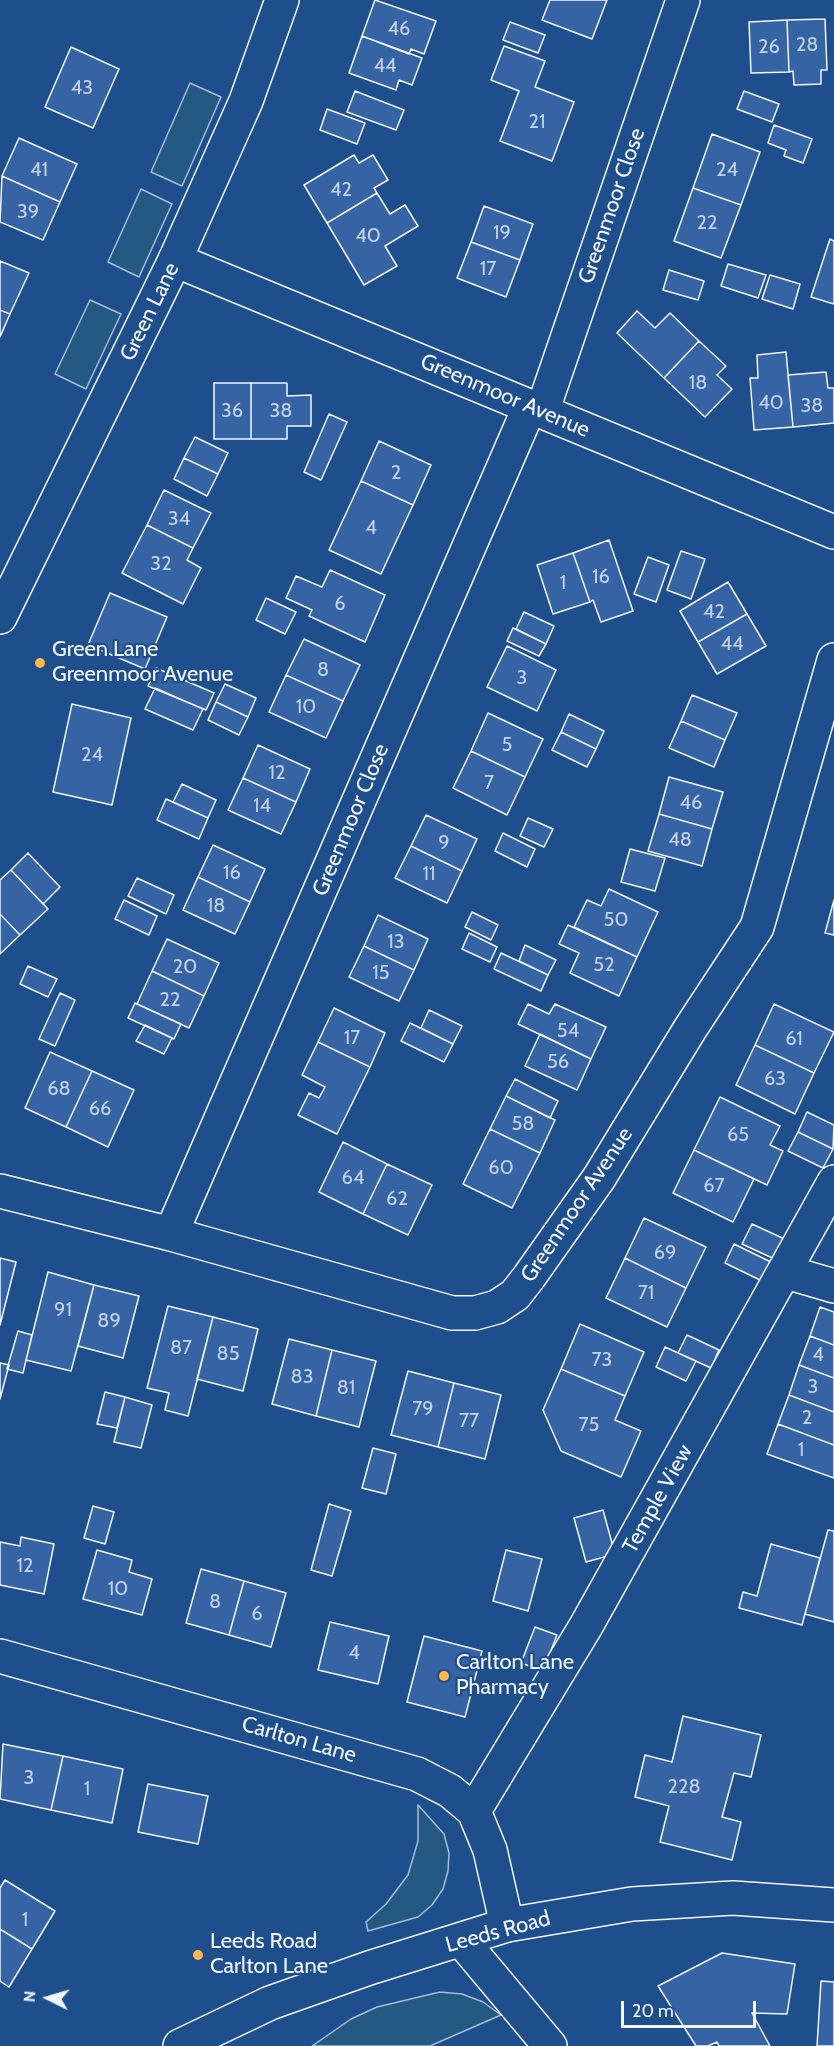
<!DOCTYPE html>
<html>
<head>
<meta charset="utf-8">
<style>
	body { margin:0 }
	#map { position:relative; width:834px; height:2046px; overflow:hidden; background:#1f4e8c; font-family:Cabin,sans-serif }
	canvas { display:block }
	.north { position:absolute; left:18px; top:1968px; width:60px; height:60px; -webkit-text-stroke:4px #1f4e8c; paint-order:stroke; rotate:275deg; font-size:16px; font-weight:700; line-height:24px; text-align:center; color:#f2f6ff }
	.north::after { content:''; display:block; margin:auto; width:21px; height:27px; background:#f2f6ff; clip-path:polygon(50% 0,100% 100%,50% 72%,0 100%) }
	.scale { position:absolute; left:621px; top:2001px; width:135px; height:27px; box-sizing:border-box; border:3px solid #f2f6ff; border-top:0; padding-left:8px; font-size:18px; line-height:21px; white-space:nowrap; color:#f2f6ff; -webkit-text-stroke:4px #1f4e8c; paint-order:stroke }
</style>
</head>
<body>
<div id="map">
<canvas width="834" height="2046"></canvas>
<div class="north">N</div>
<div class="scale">20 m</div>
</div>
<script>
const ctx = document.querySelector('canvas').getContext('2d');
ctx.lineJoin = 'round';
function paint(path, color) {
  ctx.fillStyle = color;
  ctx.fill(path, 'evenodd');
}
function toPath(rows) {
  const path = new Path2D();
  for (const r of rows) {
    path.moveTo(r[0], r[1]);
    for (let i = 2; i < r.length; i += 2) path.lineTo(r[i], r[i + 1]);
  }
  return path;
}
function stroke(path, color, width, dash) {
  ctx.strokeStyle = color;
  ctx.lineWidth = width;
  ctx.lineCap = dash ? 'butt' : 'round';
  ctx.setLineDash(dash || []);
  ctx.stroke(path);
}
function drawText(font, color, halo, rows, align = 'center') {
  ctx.font = font + ' Cabin,sans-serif';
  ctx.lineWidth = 4.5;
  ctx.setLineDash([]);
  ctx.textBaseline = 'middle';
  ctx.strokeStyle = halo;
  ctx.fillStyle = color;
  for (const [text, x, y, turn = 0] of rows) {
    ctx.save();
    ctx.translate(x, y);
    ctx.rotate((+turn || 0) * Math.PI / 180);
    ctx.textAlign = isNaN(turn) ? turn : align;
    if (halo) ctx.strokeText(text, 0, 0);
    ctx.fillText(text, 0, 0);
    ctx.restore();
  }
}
const green = toPath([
	[190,83,221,97,182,186,151,172,190,83],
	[141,189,172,204,139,277,108,262,141,189],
	[90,300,121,314,86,389,55,374,90,300],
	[418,1805,444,1834,449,1853,448,1871,443,1889,432,1905,418,1917,368,1931,366,1922,386,1904,408,1875,418,1841,418,1805],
	[440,1992,462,1994,483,2002,501,2015,430,2046,312,2046,351,2019,377,2007,440,1992]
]);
paint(green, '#245a82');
stroke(green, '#a8bbd7', 1.5);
const building = toPath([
	[375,0,436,21,424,54,411,49,409,54,362,36,375,0],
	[550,0,607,0,592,39,542,20,550,0],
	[825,19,827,70,821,70,821,84,794,85,793,71,789,72,787,20,825,19],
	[787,20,789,72,751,73,749,22,787,20],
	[510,22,545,35,538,53,503,40,510,22],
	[362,36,422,58,412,85,399,80,396,90,349,73,362,36],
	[504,46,545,61,535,87,574,102,552,161,500,141,519,91,491,80,504,46],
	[71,47,119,69,93,128,45,107,71,47],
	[355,91,404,110,396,130,347,112,355,91],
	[744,91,779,104,772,122,737,109,744,91],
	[327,109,365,123,357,144,320,130,327,109],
	[774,125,812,139,803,163,784,156,786,150,768,143,774,125],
	[712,134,760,152,741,205,693,188,712,134],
	[19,138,77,164,60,202,2,176,19,138],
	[354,155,359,163,373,155,388,180,374,188,377,193,327,223,304,185,354,155],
	[2,176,60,202,43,240,0,222,2,176],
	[693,188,741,205,721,258,674,241,693,188],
	[377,193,390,214,405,205,418,226,385,246,397,266,364,285,327,223,377,193],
	[484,206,533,224,520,260,471,242,484,206],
	[830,239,834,241,834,304,811,297,830,239],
	[471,242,520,260,506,297,457,278,471,242],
	[0,261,29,273,10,314,0,310,0,261],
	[728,264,766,275,758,298,721,286,728,264],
	[669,270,704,281,698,300,663,290,669,270],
	[770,275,800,284,793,309,762,299,770,275],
	[0,310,10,314,0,337,0,310],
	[637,311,655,328,670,313,699,341,664,378,617,333,637,311],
	[699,341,726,366,717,375,732,389,705,417,664,378,699,341],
	[786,352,793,427,754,430,750,378,758,378,757,355,786,352],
	[826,372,828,388,834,388,834,423,793,427,788,375,826,372],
	[214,383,251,383,251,439,214,439,214,383],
	[251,383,287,383,287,396,311,395,311,426,287,426,287,439,251,439,251,383],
	[329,414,347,422,321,480,304,472,329,414],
	[195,437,228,453,218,474,184,458,195,437],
	[379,441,431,465,413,505,361,481,379,441],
	[184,458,218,474,207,496,174,479,184,458],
	[361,481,413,505,381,574,329,550,361,481],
	[164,490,211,513,193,548,147,525,164,490],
	[147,525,193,548,187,560,201,568,183,604,122,573,147,525],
	[609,540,633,611,601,622,593,600,590,602,573,553,609,540],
	[681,551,705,559,691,599,667,590,681,551],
	[573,553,590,602,553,614,537,565,573,553],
	[648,557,669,565,656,602,634,594,648,557],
	[330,570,385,595,365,642,309,616,312,610,286,598,296,576,322,587,330,570],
	[728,582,747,614,698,642,680,611,728,582],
	[110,593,167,617,145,669,88,645,110,593],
	[266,598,296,612,285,634,256,620,266,598],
	[524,612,554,626,546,644,516,629,524,612],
	[747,614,766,646,717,674,698,642,747,614],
	[513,628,546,644,539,656,507,641,513,628],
	[304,639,360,665,343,701,286,675,304,639],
	[507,646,556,670,537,711,487,687,507,646],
	[156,668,214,693,206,710,148,686,156,668],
	[286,675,343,701,326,738,269,712,286,675],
	[225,684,256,698,248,717,216,702,225,684],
	[155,688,203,709,193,730,145,709,155,688],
	[692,695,737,713,725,740,681,721,692,695],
	[216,702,248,717,239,735,208,720,216,702],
	[72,704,131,718,112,805,53,792,72,704],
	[488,713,543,739,525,777,471,751,488,713],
	[569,714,604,731,596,749,561,732,569,714],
	[681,721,725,740,714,767,669,748,681,721],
	[561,732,596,749,587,767,552,750,561,732],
	[258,745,310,769,296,802,243,778,258,745],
	[471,751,525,777,507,815,453,788,471,751],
	[669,777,723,792,712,829,659,814,669,777],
	[243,778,296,802,281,834,228,810,243,778],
	[182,784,216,800,208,818,173,802,182,784],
	[166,799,208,818,199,839,157,820,166,799],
	[659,814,712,829,702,866,648,851,659,814],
	[426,815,477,839,462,871,411,846,426,815],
	[528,818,553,829,544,847,520,836,528,818],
	[503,833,535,849,527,867,495,851,503,833],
	[213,845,265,869,250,902,198,877,213,845],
	[411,846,462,871,447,903,395,878,411,846],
	[630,849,665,858,655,891,621,882,630,849],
	[28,853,60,887,43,904,11,870,28,853],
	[11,870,48,909,20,935,0,914,0,880,11,870],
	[198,877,250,902,235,934,183,910,198,877],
	[137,878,174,895,166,914,128,896,137,878],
	[609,889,658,912,637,957,574,927,587,900,601,906,609,889],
	[124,900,157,916,149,935,115,919,124,900],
	[834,900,834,935,825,933,834,900],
	[472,912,498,925,491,940,465,927,472,912],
	[0,914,20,935,0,954,0,914],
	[378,915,428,939,414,970,364,946,378,915],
	[568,925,637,957,619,996,570,973,579,953,559,944,568,925],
	[469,933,497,947,490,962,462,949,469,933],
	[167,939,219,963,204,996,152,971,167,939],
	[525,945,556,960,548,975,519,961,525,945],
	[364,946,414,970,399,1001,349,977,364,946],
	[501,953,548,975,541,991,494,969,501,953],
	[28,966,57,979,48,997,20,984,28,966],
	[152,971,204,996,189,1028,137,1004,152,971],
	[60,993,75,1000,55,1046,39,1039,60,993],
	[135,1003,181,1024,174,1039,128,1018,135,1003],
	[528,1004,549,1014,555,1004,606,1027,591,1059,518,1024,528,1004],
	[774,1004,834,1032,814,1073,755,1045,774,1004],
	[334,1008,385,1033,370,1067,318,1042,334,1008],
	[429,1010,462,1026,453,1044,421,1028,429,1010],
	[410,1023,453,1044,444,1062,401,1041,410,1023],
	[145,1025,172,1038,164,1054,136,1041,145,1025],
	[540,1034,591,1059,577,1090,525,1066,540,1034],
	[318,1042,370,1067,337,1134,298,1115,309,1093,319,1098,325,1087,302,1075,318,1042],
	[755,1045,814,1073,795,1114,736,1085,755,1045],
	[50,1052,92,1071,66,1127,25,1108,50,1052],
	[92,1071,134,1090,108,1147,66,1127,92,1071],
	[515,1079,558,1101,550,1118,506,1096,515,1079],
	[506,1096,555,1120,540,1153,490,1129,506,1096],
	[720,1097,780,1126,770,1145,783,1151,767,1185,694,1150,720,1097],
	[807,1112,834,1125,833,1149,798,1132,807,1112],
	[490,1129,540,1153,512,1208,463,1184,490,1129],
	[798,1132,833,1149,823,1168,788,1151,798,1132],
	[343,1142,387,1164,363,1214,319,1192,343,1142],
	[694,1150,754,1179,733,1222,673,1193,694,1150],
	[387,1164,432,1185,408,1235,363,1214,387,1164],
	[644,1218,706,1247,686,1288,625,1258,644,1218],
	[752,1224,791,1242,781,1262,742,1244,752,1224],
	[734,1244,773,1263,764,1282,725,1263,734,1244],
	[0,1258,16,1262,0,1325,0,1258],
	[625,1258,686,1288,667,1327,606,1298,625,1258],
	[48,1272,94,1285,71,1371,26,1360,48,1272],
	[94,1285,139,1296,123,1358,78,1346,94,1285],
	[168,1306,213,1317,188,1416,165,1410,169,1393,147,1388,168,1306],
	[820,1307,834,1312,834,1345,810,1336,820,1307],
	[213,1317,258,1329,243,1391,197,1379,213,1317],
	[580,1324,644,1352,625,1396,561,1369,580,1324],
	[18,1331,32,1335,23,1373,7,1369,18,1331],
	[687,1335,719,1350,711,1368,678,1353,687,1335],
	[810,1336,834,1345,834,1378,799,1365,810,1336],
	[289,1339,332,1350,316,1416,272,1404,289,1339],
	[665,1347,696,1361,686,1381,656,1367,665,1347],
	[332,1350,376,1361,359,1427,316,1416,332,1350],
	[0,1363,9,1365,0,1399,0,1363],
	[799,1365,834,1378,834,1412,789,1395,799,1365],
	[561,1369,625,1396,615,1420,641,1431,621,1477,561,1451,543,1410,561,1369],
	[408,1371,454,1383,438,1447,391,1435,408,1371],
	[454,1383,501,1395,485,1459,438,1447,454,1383],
	[105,1392,125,1397,117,1428,97,1424,105,1392],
	[789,1395,834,1412,834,1445,778,1424,789,1395],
	[125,1397,152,1405,141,1448,114,1442,125,1397],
	[778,1424,834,1445,834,1478,767,1454,778,1424],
	[373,1448,396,1454,386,1494,362,1488,373,1448],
	[329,1504,351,1511,332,1576,311,1570,329,1504],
	[93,1506,114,1512,105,1544,84,1538,93,1506],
	[603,1510,615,1554,586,1562,574,1518,603,1510],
	[828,1530,834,1531,834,1622,805,1614,828,1530],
	[21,1537,54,1544,44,1594,0,1585,0,1542,20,1546,21,1537],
	[771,1544,820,1558,802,1625,739,1608,743,1592,757,1596,771,1544],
	[97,1550,132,1560,129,1572,152,1579,142,1615,83,1599,97,1550],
	[506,1550,542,1559,528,1611,493,1601,506,1550],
	[201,1569,244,1581,229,1635,186,1623,201,1569],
	[244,1581,286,1593,271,1647,229,1635,244,1581],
	[330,1622,389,1636,378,1684,318,1670,330,1622],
	[535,1627,557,1635,543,1671,521,1663,535,1627],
	[424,1636,482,1651,465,1717,407,1702,424,1636],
	[683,1716,761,1735,751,1777,734,1773,722,1817,741,1822,732,1860,660,1842,669,1806,635,1797,645,1755,672,1762,683,1716],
	[3,1744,63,1756,51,1810,0,1799,3,1744],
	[63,1756,123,1769,112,1823,51,1810,63,1756],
	[148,1784,208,1796,198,1844,138,1832,148,1784],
	[5,1880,55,1911,32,1949,0,1929,0,1888,5,1880],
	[0,1929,32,1949,9,1987,0,1981,0,1929],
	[722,1953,795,1964,787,2014,752,2013,770,2046,719,2046,717,2042,708,2046,696,2046,658,1986,722,1953],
	[821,1981,834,1982,834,2046,817,2046,821,1981]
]);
paint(building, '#3563a3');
stroke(building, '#f2f6ff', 1.5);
const minor = toPath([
	[175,260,834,532],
	[542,412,683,0],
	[0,1191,171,1234,452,1313,475,1313,497,1307,515,1295,529,1277,599,1178,690,1029,757,927,834,660],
	[171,1234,530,406],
	[786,1272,834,1286],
	[0,1656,417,1774,450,1791,474,1811,490,1850,507,1925],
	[474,1811,586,1626,834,1182],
	[462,1941,550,2046]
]);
const major = toPath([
	[0,617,175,260,246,101,282,0],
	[180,2046,270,2003,369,1968,507,1925,632,1904,733,1898,834,1905]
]);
stroke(minor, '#f2f6ff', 36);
stroke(major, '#f2f6ff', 36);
stroke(minor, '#1f4e8c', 33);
stroke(major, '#1f4e8c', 33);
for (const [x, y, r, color] of [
	[40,663,6,"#ffb74d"],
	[444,1676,6,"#ffb74d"],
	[198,1955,6,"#ffb74d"]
]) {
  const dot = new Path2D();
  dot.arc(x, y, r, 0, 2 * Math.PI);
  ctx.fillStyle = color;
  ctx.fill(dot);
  stroke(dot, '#1f4e8c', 2);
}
drawText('20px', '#c3d1e8', null, [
	["46",399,29],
	["28",807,45],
	["26",769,47],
	["44",385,66],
	["43",82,88],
	["21",537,122],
	["41",39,170],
	["24",727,170],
	["42",341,190],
	["39",28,212],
	["22",707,223],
	["19",502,233],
	["40",368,236],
	["17",488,269],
	["18",698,383],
	["40",771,403],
	["38",812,406],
	["36",232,411],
	["38",281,411],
	["2",396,473],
	["34",179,519],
	["4",371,528],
	["32",161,564],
	["16",601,577],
	["1",563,583],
	["6",340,604],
	["42",714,612],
	["44",732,644],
	["8",323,670],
	["3",522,678],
	["10",306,707],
	["5",507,745],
	["24",92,755],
	["12",277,773],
	["7",489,783],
	["46",691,803],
	["14",262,806],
	["48",680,840],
	["9",444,843],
	["16",232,873],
	["11",429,874],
	["18",216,906],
	["50",616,920],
	["13",396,942],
	["52",604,965],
	["20",185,967],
	["15",381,973],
	["22",170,1000],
	["54",568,1031],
	["17",352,1038],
	["61",794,1039],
	["56",558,1062],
	["63",775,1079],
	["68",59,1089],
	["66",100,1109],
	["58",523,1124],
	["65",738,1135],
	["60",501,1168],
	["64",353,1178],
	["67",714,1186],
	["62",397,1199],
	["69",665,1253],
	["71",646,1293],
	["91",63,1310],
	["89",109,1321],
	["87",181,1348],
	["85",228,1354],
	["4",818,1355],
	["73",602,1360],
	["83",302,1377],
	["3",813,1387],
	["81",346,1388],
	["79",423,1409],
	["2",807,1418],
	["77",469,1421],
	["75",589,1425],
	["1",801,1450],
	["12",25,1566],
	["10",118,1589],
	["8",215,1602],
	["6",257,1614],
	["4",354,1653],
	["3",29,1778],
	["228",684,1787],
	["1",87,1789],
	["1",25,1920]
]);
drawText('22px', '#f2f6ff', '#1f4e8c', [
	["Greenmoor Close",612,206,-71],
	["Green Lane",150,312,-64],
	["Greenmoor Avenue",505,396,23],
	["Greenmoor Close",351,820,-67],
	["Greenmoor Avenue",577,1205,-56],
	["Temple View",658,1499,-61],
	["Carlton Lane",299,1740,16],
	["Leeds Road",498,1932,-15]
]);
drawText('22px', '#f2f6ff', '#1f4e8c', [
	["Green Lane",52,650],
	["Greenmoor Avenue",52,675],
	["Carlton Lane",456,1663],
	["Pharmacy",456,1688],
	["Leeds Road",210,1942],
	["Carlton Lane",210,1967]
], 'left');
</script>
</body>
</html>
